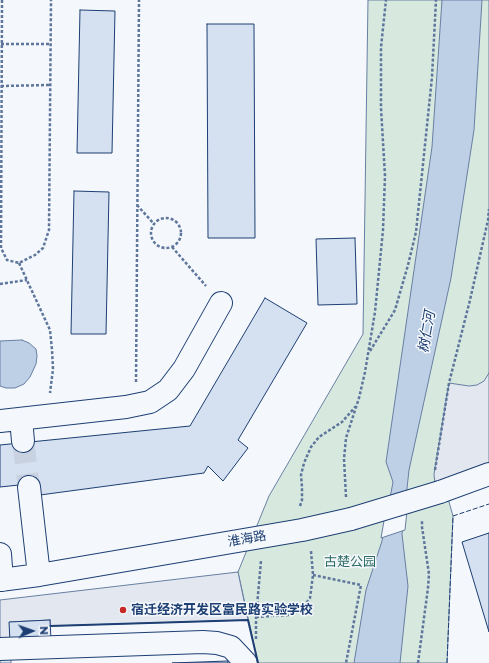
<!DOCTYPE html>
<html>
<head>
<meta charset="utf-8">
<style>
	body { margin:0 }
	#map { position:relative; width:489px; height:663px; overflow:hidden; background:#f4f7fb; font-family:Montserrat,sans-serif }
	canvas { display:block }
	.north { position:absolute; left:12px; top:611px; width:40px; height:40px; -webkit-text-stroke:3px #f4f7fb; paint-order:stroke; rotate:88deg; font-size:11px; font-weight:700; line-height:16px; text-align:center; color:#1d3f73 }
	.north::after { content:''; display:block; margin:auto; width:14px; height:18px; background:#1d3f73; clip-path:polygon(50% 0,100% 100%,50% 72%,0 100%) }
</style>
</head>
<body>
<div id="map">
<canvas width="489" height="663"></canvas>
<div class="north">N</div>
</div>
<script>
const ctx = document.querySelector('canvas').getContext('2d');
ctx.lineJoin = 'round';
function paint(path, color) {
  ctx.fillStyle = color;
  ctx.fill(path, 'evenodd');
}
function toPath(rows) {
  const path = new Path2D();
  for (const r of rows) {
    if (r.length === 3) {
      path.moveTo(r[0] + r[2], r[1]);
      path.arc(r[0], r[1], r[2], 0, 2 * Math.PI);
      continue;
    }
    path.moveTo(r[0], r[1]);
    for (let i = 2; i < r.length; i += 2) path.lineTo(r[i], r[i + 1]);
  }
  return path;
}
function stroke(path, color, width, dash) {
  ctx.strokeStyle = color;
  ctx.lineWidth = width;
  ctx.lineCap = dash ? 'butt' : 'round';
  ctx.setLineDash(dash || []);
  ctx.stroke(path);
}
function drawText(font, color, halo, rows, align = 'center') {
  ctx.font = font + ' Montserrat,"Noto Sans SC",sans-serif';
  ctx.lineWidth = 3;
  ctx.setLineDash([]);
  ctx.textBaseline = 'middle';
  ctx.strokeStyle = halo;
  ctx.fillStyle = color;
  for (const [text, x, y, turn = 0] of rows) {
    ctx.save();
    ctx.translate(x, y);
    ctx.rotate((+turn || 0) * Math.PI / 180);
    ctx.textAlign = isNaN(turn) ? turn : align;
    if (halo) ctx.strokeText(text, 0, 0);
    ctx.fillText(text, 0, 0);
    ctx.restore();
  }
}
const green = toPath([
	[368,0,489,0,489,468,443,481,453,516,447,663,258,663,238,572,269,496,363,334,368,0]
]);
paint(green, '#d7e8df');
stroke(green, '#687fa3', 1);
const parking = toPath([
	[489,373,489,468,435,484,434,474,449,383,469,386,477,385,484,381,489,373],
	[238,572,248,620,50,626,50,620,10,622,11,663,0,663,0,600,238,572]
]);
paint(parking, '#e3e8f0');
stroke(parking, '#687fa3', 1);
const water = toPath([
	[442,0,482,0,474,130,451,278,409,470,402,534,408,586,400,663,354,663,366,590,382,541,393,482,386,462,432,147,442,0],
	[22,340,29,343,36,349,37,356,36,364,30,377,24,384,15,388,6,388,0,386,0,341,22,340]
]);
paint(water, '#bed0e5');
stroke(water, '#687fa3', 1);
const pier = toPath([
	[409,492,405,530,381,538,388,498,409,492]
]);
paint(pier, '#f4f7fb');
stroke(pier, '#687fa3', 1);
const building = toPath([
	[80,10,115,11,112,153,77,153,80,10],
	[207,24,254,24,255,238,208,238,207,24],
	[74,191,109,192,106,334,71,334,74,191],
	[355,238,357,304,318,305,316,239,355,238],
	[265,298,307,323,238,440,248,448,223,481,208,466,204,473,40,495,38,483,0,487,0,445,190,426,265,298],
	[489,533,489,632,462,542,489,533],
	[50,620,51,640,10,642,9,622,50,620],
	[228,661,228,663,172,663,228,661]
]);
paint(building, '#d5e0f0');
stroke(building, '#1d3f73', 1);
stroke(toPath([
	[23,441,29,487]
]), '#c9d2e0', 22, [22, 11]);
const minor = toPath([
	[21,419,23,441],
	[0,421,126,407,150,402,168,390,184,369,221,303],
	[29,487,39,575],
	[440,492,489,474],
	[0,554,2,580],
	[0,580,39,575,302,530,351,519],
	[0,649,203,642,217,643,231,647,246,663]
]);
stroke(minor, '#1d3f73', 24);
stroke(toPath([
	[2,0,1,248,7,260,19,263,35,255,43,248,49,230,51,0],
	[1,44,50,44],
	[1,86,50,85],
	[137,205,154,224],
	[166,233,15],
	[172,247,206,286],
	[19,263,50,330,52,350,53,369,50,393],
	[0,284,27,280],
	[370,351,395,310,408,265,416,232,432,77,436,0],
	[136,382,139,0],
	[435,470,449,383,470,300,488,220,489,209],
	[346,497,344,459,346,438,359,398,365,372,375,312,383,230,385,176,381,108,381,47,386,0],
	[300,506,302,500,302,487,301,475,304,463,311,447,319,437,342,422,356,406],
	[313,575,361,585,346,663],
	[256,617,288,615,297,612,305,605,310,598,313,575,311,551],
	[256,639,256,617,261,561],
	[418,663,428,588,429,574,422,527,422,521]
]), '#5e769c', 2.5, [3, 2]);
stroke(minor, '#f4f7fb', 22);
const minorBridge = toPath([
	[351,519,440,492]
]);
stroke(minorBridge, '#1d3f73', 24, []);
stroke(minorBridge, '#f4f7fb', 22);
stroke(toPath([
	[447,663,453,516,489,504]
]), '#1d3f73', 1, [5, 2]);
stroke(toPath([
	[50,626,248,620,258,663]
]), '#1d3f73', 2);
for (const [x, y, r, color] of [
	[123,610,4,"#c62828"]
]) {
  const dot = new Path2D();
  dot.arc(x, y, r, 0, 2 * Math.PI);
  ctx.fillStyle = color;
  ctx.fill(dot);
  stroke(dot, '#f4f7fb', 1.5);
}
drawText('13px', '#1d3f73', '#f4f7fb', [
	["淮海路",247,539,-10]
]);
drawText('13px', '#2c6c60', '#f4f7fb', [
	["古楚公园",350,562]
]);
drawText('bold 13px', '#1d3f73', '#f4f7fb', [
	["宿迁经济开发区富民路实验学校",131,610]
], 'left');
drawText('italic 14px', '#1d3f73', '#f4f7fb', [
	["树仁河",427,332,-80]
]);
</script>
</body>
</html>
